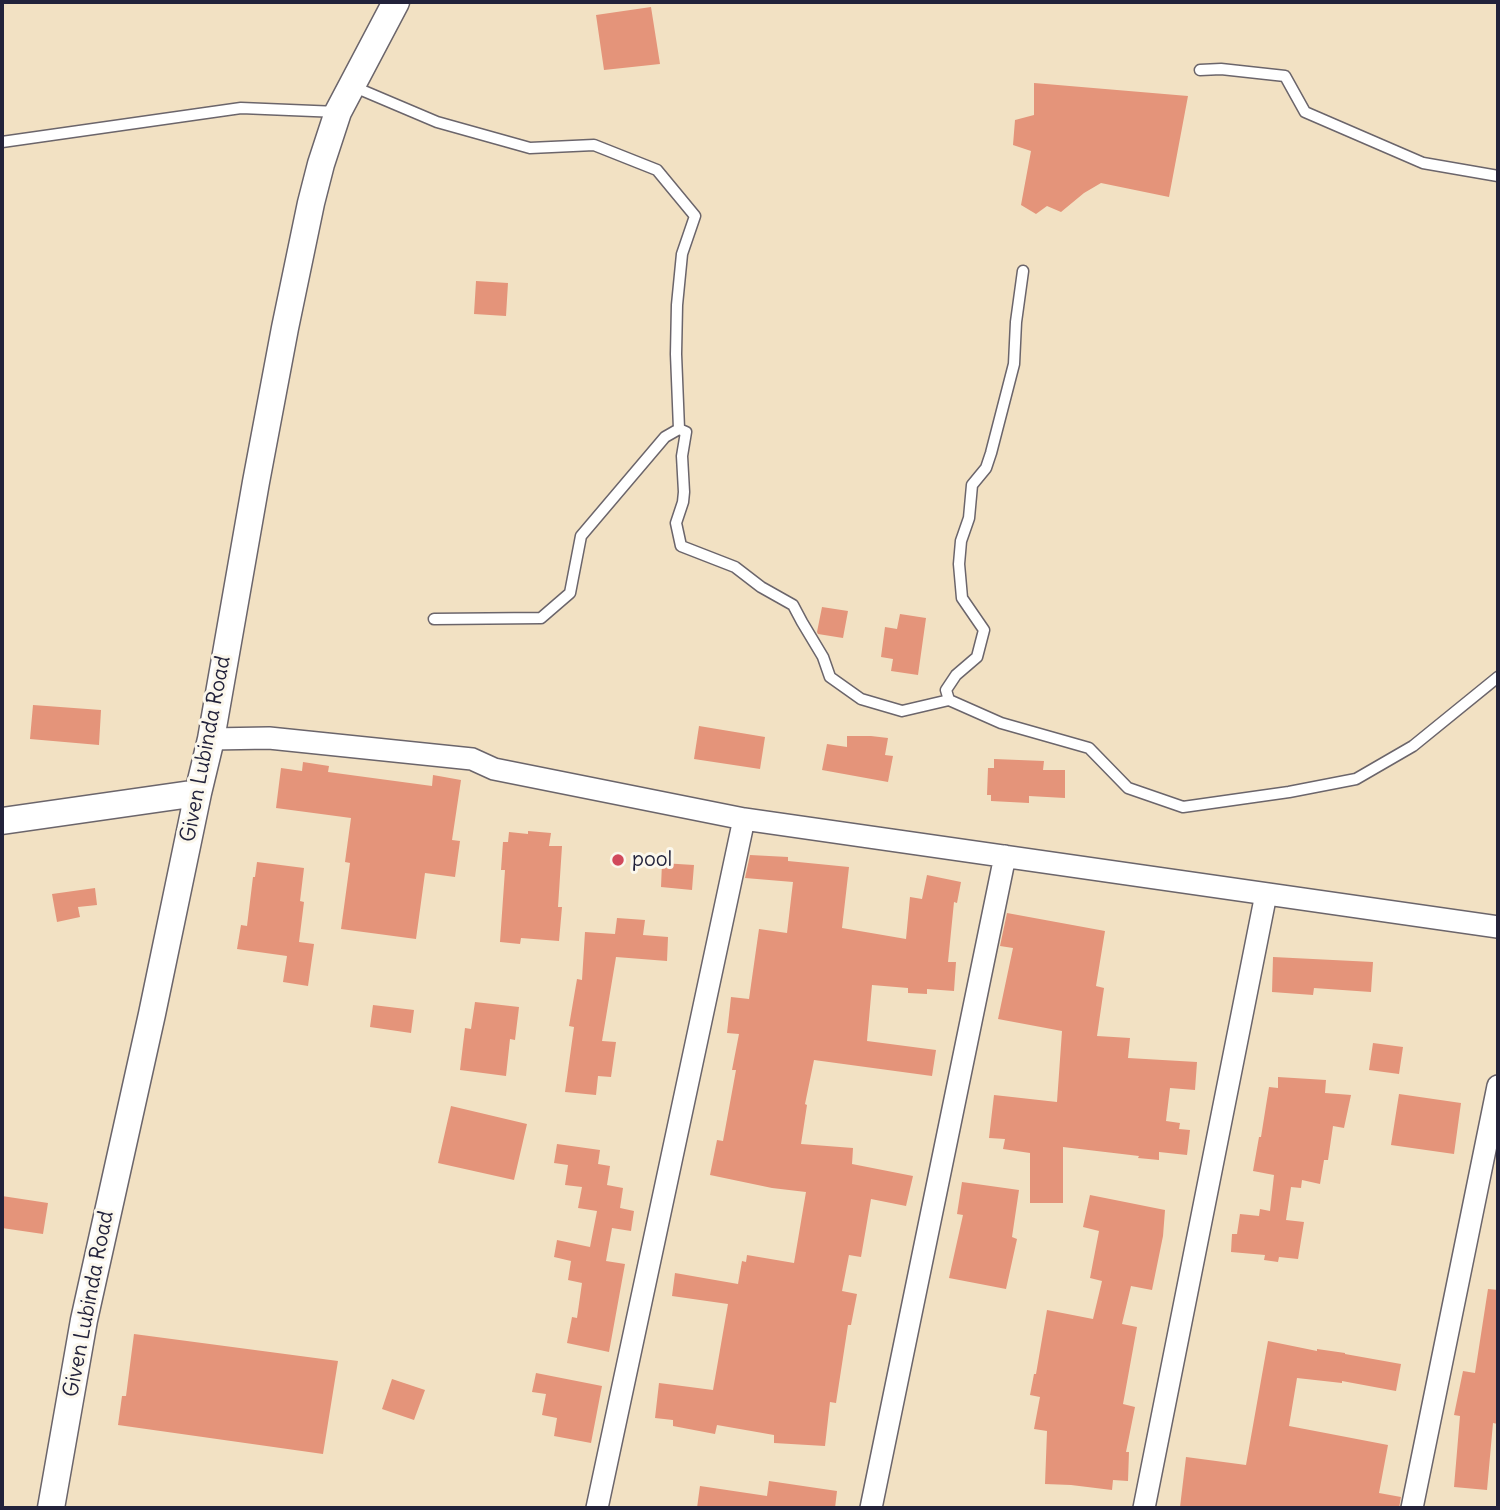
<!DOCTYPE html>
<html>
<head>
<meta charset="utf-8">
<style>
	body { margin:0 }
	#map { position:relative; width:1500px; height:1510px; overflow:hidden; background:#f2e1c3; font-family:Delius,sans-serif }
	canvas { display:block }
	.frame { position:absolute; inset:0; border:4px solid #22223b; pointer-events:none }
</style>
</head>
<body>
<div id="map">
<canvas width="1500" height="1510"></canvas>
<div class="frame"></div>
</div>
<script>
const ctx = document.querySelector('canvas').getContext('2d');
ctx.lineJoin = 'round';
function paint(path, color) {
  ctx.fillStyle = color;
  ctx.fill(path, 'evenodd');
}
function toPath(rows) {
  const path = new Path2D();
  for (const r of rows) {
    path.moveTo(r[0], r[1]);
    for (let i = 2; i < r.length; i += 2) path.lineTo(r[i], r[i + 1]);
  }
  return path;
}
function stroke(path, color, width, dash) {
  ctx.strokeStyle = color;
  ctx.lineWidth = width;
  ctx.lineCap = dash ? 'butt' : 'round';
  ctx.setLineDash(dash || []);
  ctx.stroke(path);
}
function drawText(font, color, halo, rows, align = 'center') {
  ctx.font = font + ' Delius,sans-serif';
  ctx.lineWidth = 6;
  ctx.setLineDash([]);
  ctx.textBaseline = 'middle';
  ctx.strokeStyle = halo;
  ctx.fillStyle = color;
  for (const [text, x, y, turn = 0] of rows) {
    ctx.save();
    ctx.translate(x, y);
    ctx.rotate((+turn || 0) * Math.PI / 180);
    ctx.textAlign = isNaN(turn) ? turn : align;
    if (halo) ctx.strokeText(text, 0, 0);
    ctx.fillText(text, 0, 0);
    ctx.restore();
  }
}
paint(toPath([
	[651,7,660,64,604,70,596,15],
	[1034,83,1188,96,1169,197,1101,183,1084,193,1061,212,1047,206,1036,214,1021,205,1031,151,1013,145,1015,120,1034,115],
	[476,281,508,283,506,316,474,314],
	[822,607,848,611,843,638,818,634,817,632],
	[900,614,926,618,918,675,891,671,893,659,881,657,885,627,897,629],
	[33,705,101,710,99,745,30,739],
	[699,726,765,737,760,769,694,759],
	[847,736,871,736,888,738,885,755,893,756,888,782,822,770,827,744,847,747],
	[994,759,1044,761,1043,770,1065,770,1065,798,1029,796,1029,803,991,801,991,795,987,795,988,768,994,768],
	[303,762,329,766,328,772,432,786,433,775,461,780,452,840,460,841,455,877,425,873,416,939,341,929,350,863,345,862,351,818,276,808,281,768,302,771],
	[528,831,551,833,549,846,562,846,558,907,562,907,559,941,521,938,520,944,500,942,505,870,501,870,503,842,508,842,509,832,528,834],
	[750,855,788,857,788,861,849,867,842,928,906,939,910,897,922,899,927,875,961,882,957,903,954,902,948,962,956,962,954,991,927,989,927,994,908,993,908,988,872,985,867,1041,936,1050,932,1076,814,1060,805,1104,807,1105,801,1144,853,1148,852,1164,913,1176,906,1206,871,1199,861,1257,849,1255,842,1291,857,1294,851,1325,848,1325,836,1403,830,1402,825,1446,774,1443,774,1435,717,1425,715,1434,673,1426,673,1420,655,1418,659,1383,713,1390,728,1304,672,1296,675,1273,738,1284,742,1261,746,1262,747,1255,794,1263,806,1192,772,1188,710,1175,717,1140,723,1141,736,1070,732,1070,739,1034,727,1033,731,997,749,999,759,929,787,933,793,882,745,878],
	[257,862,304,868,300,901,304,902,299,942,314,944,308,986,283,982,287,956,237,949,241,925,247,926,253,877,255,877],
	[662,863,694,865,692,890,661,887],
	[95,888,97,905,78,907,80,917,57,922,52,894],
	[1007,913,1105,931,1096,986,1104,988,1097,1036,1130,1038,1128,1058,1197,1062,1195,1090,1170,1088,1166,1121,1180,1123,1179,1129,1190,1130,1187,1155,1159,1152,1159,1160,1138,1158,1139,1156,1063,1147,1063,1203,1030,1203,1030,1153,1003,1149,1005,1139,989,1138,994,1095,1057,1102,1062,1031,998,1019,1013,948,1000,946],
	[617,918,645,920,643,935,668,937,667,961,616,957,602,1041,616,1042,611,1077,598,1076,596,1095,565,1092,574,1027,569,1026,577,979,582,980,585,932,615,934],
	[1273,957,1373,962,1371,992,1314,988,1313,995,1272,992],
	[475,1002,519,1007,515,1040,510,1039,506,1076,460,1070,465,1028,471,1029],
	[373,1005,414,1010,411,1033,370,1027],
	[1373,1043,1403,1047,1399,1074,1369,1070],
	[1278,1077,1326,1080,1325,1093,1351,1095,1344,1128,1333,1126,1328,1160,1324,1160,1320,1184,1302,1180,1301,1188,1291,1187,1286,1220,1304,1222,1298,1259,1279,1257,1278,1262,1264,1260,1265,1255,1231,1252,1232,1234,1237,1234,1240,1214,1259,1216,1260,1209,1270,1211,1274,1175,1253,1171,1259,1137,1261,1137,1269,1087,1278,1088],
	[1399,1094,1461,1103,1454,1154,1391,1145],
	[451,1106,527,1124,514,1180,438,1163],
	[557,1144,600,1150,598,1164,610,1166,607,1185,623,1188,620,1208,634,1211,631,1231,612,1228,606,1261,625,1264,609,1352,567,1343,572,1317,577,1318,582,1283,568,1280,571,1261,554,1257,557,1240,590,1247,597,1211,578,1208,582,1187,565,1185,568,1165,554,1163],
	[962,1182,1019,1190,1012,1237,1017,1239,1006,1289,949,1278,963,1215,957,1214],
	[1090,1195,1165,1210,1163,1236,1152,1290,1131,1286,1122,1324,1137,1327,1123,1404,1135,1407,1126,1452,1129,1452,1128,1481,1113,1480,1112,1490,1071,1485,1045,1484,1047,1431,1034,1429,1040,1397,1030,1395,1034,1374,1036,1374,1047,1310,1093,1319,1102,1281,1090,1278,1099,1231,1083,1227],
	[2,1196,48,1203,43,1234,2,1228],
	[1488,1289,1498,1290,1498,1424,1493,1423,1487,1490,1454,1487,1460,1416,1454,1415,1463,1371,1475,1373],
	[134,1334,338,1361,323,1454,118,1425,122,1396,126,1396],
	[1268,1341,1317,1351,1317,1349,1345,1353,1345,1354,1401,1364,1396,1391,1342,1381,1342,1383,1297,1378,1289,1426,1388,1445,1379,1493,1401,1497,1399,1508,1192,1508,1180,1507,1186,1457,1246,1465],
	[536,1373,602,1386,591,1443,554,1436,557,1418,542,1415,546,1394,532,1392],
	[392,1379,425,1390,414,1420,382,1409],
	[769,1481,837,1491,835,1508,697,1508,700,1486,767,1496]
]), '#e4947a');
const service = toPath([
	[1200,70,1221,69,1285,76,1305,112,1423,163,1498,176],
	[352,86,437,122,530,148,594,145,657,170,695,216,682,254,677,305,676,354,679,429,665,437,581,536,570,593,541,618,434,619],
	[2,142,241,108,338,112],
	[679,429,686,432,682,456,684,492,683,502,676,523,681,546,735,567,761,587,793,605,802,622,823,657,830,677,861,699,902,711,949,700,1001,723,1089,748,1128,788,1183,807,1289,792,1356,779,1413,746,1498,677],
	[949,700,946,690,956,675,977,657,984,630,962,598,959,564,961,541,969,518,972,485,986,468,991,453,1014,364,1016,322,1023,271]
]);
const minor = toPath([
	[211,739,269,738,472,759,494,769,744,819,1498,927],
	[597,1508,744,819],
	[871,1508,1005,856],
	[1144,1508,1266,894],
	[1412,1508,1498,1086]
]);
const tertiary = toPath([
	[2,821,198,793],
	[51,1508,84,1320,152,1014,198,793,211,739,256,482,285,328,311,203,321,164,338,112,396,2]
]);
stroke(service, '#6b656b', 13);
stroke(minor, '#6b656b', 24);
stroke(tertiary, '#6b656b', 29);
stroke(service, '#fff', 10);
stroke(minor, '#fff', 21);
stroke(tertiary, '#fff', 26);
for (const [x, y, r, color] of [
	[618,860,7,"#d1495b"]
]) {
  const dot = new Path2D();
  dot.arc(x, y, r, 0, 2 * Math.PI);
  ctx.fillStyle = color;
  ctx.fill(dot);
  stroke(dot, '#fbf7ec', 2.5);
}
drawText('21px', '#22223b', '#fbf7ec', [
	["Given Lubinda Road",206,749,-79],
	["Given Lubinda Road",89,1304,-79]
]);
drawText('21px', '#22223b', '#fbf7ec', [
	["pool",632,860]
], 'left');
</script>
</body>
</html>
